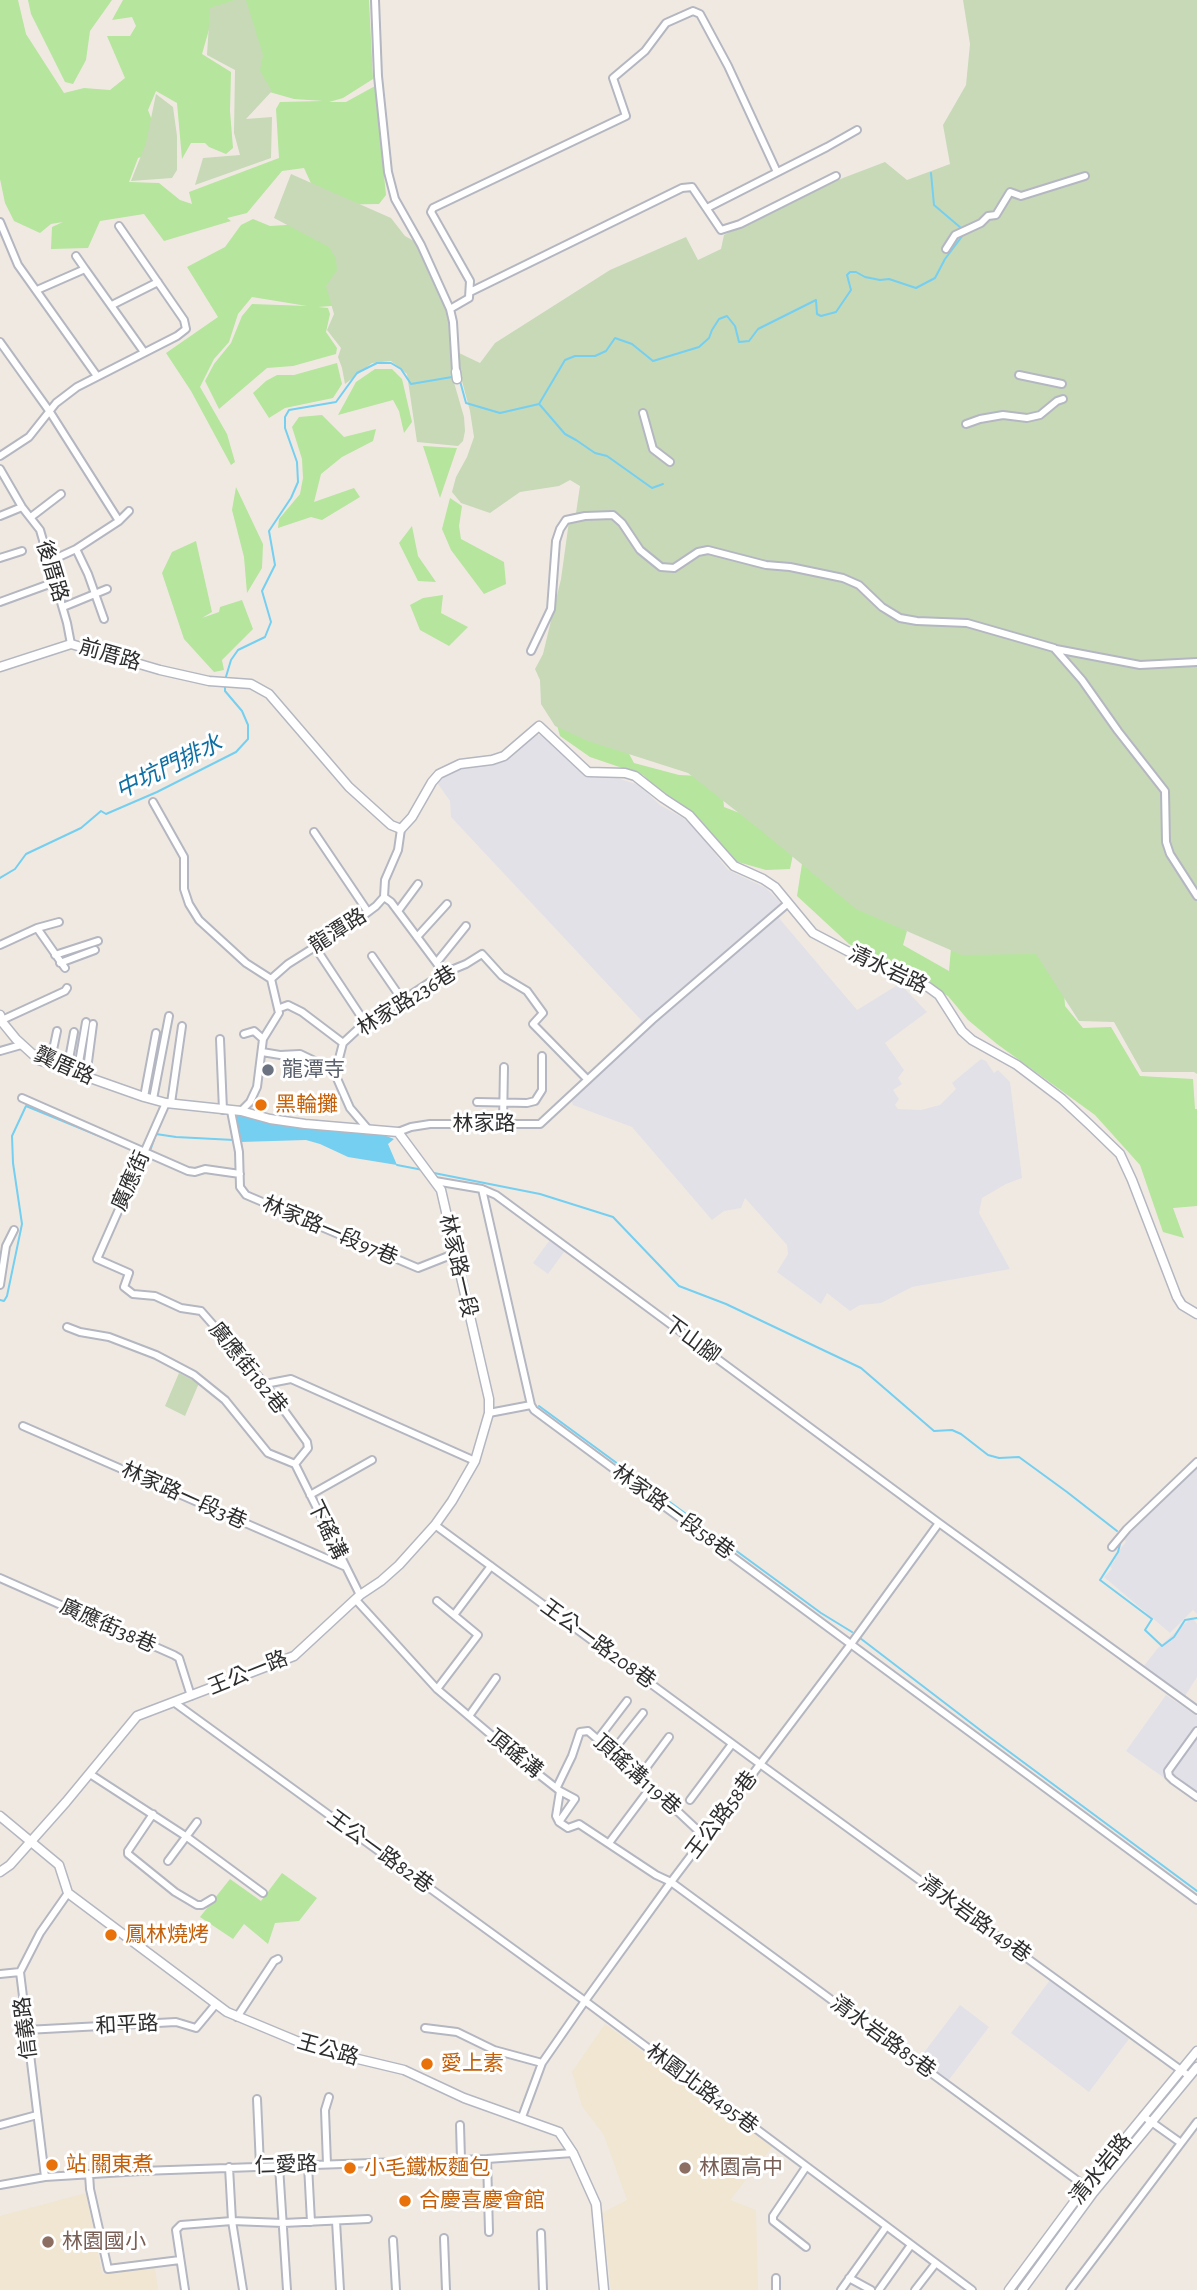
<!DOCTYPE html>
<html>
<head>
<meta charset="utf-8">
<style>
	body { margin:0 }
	canvas { display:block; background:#efe9e1 }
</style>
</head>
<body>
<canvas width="1197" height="2290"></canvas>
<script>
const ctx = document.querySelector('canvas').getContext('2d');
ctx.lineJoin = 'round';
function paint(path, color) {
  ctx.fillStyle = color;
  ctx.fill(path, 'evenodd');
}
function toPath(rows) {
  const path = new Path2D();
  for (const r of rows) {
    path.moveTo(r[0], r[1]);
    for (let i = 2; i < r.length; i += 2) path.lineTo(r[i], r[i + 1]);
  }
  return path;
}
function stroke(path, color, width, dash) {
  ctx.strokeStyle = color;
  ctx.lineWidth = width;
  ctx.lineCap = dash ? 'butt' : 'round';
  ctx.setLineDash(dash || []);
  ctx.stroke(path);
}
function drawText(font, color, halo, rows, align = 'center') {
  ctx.font = font + ' "Alegreya Sans","Noto Sans TC",sans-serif';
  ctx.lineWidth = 6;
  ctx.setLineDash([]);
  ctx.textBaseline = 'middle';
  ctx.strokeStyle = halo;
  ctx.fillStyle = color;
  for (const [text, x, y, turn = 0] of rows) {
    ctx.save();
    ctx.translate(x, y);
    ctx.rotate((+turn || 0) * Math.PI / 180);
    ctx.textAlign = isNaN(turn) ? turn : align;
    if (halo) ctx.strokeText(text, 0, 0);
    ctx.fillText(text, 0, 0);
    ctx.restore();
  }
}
paint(toPath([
	[535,735,545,735,554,742,588,778,614,777,639,785,660,805,683,818,694,827,728,870,766,888,788,910,779,918,857,1010,896,986,904,988,927,1012,885,1043,904,1070,898,1078,902,1084,893,1090,899,1099,895,1105,898,1109,921,1110,940,1105,956,1089,952,1083,981,1059,986,1061,994,1073,998,1070,1010,1082,1022,1178,1006,1184,982,1198,979,1213,1010,1269,912,1287,881,1303,860,1305,850,1311,827,1293,821,1304,777,1272,788,1254,787,1245,745,1198,741,1208,724,1211,712,1220,632,1127,573,1105,571,1099,607,1063,605,1059,642,1021,451,817,450,801,436,781,446,773,504,759],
	[552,1237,567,1248,548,1274,533,1263],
	[1197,1466,1197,1614,1193,1610,1170,1633,1104,1577,1112,1569,1110,1566,1115,1560,1113,1558,1126,1542,1124,1539],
	[1192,1617,1197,1624,1197,1677,1185,1696,1143,1667,1158,1648],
	[1166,1695,1197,1716,1197,1801,1126,1751],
	[1050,1980,1129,2039,1089,2092,1011,2033],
	[960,2005,989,2027,948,2081,919,2059]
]), '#e3e1e8');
paint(toPath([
	[605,2024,772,2147,730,2200,756,2210,758,2290,611,2290,602,2213,627,2200,604,2135,582,2106,572,2072],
	[86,2193,102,2274,155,2268,158,2290,0,2290,0,2216]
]), '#f0e6d1');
paint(toPath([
	[0,0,18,0,26,34,64,93,84,88,110,90,125,78,107,36,130,36,136,26,132,17,112,20,123,0,369,0,373,79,343,98,329,102,346,102,375,86,386,195,379,204,321,205,304,168,282,171,247,213,227,218,231,221,164,241,144,214,100,221,88,248,51,249,52,227,63,222,51,224,40,233,14,221,5,203,0,179],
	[212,19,259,89,294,99,323,101,280,102,276,109,279,158,189,192,192,204,180,200,159,183,129,182,138,158,147,155,155,128,148,110,156,91,177,103,182,159,191,143,205,143,209,147,226,154,233,148,230,111,231,72,202,54],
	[28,0,112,0,90,31,86,60,73,84,65,82,31,14],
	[253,219,270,226,336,222,344,305,318,307,328,308,330,314,326,332,337,348,336,354,293,366,267,368,219,409,205,381,214,364,231,343,242,316,252,304,307,306,252,297,238,314,229,342,214,359,200,387,227,434,235,462,231,465,191,391,166,353,218,317,187,267,225,247,241,225],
	[337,363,342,384,333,398,285,408,269,418,253,393,266,381,277,375,294,375],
	[375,369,392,369,402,379,412,422,404,433,399,411,393,400,338,415,356,382],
	[322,415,344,437,376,429,373,441,342,457,321,474,314,502,354,488,360,497,322,520,311,517,278,528,279,519,300,494,303,478,302,459,292,427,299,417],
	[423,446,457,448,440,498],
	[236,487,263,544,262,568,247,593,244,557,232,510],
	[450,498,462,506,459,526,461,539,504,562,506,584,484,594,451,550,442,529],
	[412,526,418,556,436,582,418,581,399,543],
	[196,541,212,612,202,618,219,612,220,607,242,600,253,629,222,660,224,670,214,672,184,639,162,573,172,552],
	[443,595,441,613,468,627,449,646,420,630,410,605,423,598],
	[548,693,620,737,634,763,679,775,721,777,724,807,797,835,790,869,766,870,731,860,643,775,590,757,560,736],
	[806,838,873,906,907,931,903,945,949,971,952,937,1026,941,1063,977,1065,1006,1083,1028,1111,1027,1140,1076,1193,1079,1195,1109,1197,1109,1197,1206,1173,1208,1184,1238,1163,1232,1140,1165,1095,1115,997,1044,968,1020,948,996,849,944,797,896],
	[282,1873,317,1898,299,1921,275,1923,268,1944,244,1924,233,1939,200,1917,230,1879,261,1901]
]), '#b6e59e');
paint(toPath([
	[235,0,246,0,263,55,260,71,272,91,246,119,272,117,271,158,195,185,203,158,240,155,234,133,235,70,207,55,210,8],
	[963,0,1197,0,1197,1074,1194,1072,1142,1072,1114,1022,1079,1021,1036,954,962,955,856,909,759,829,688,773,588,741,555,726,541,704,540,680,535,669,543,654,561,579,570,514,576,513,580,486,570,480,559,486,520,492,490,513,461,503,452,492,456,477,467,457,474,437,470,411,459,370,459,353,480,363,495,343,610,270,686,237,698,260,721,249,724,235,843,178,885,162,907,180,950,164,943,125,966,85,970,44],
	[156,94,173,107,177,136,177,170,172,178,131,181,146,143],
	[291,174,391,218,405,236,421,245,453,318,453,379,464,417,465,431,463,441,458,446,417,442,407,374,391,361,372,363,345,384,342,368,338,357,341,348,327,330,334,314,326,286,337,270,336,259,329,247,274,218],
	[179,1373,199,1383,185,1416,165,1406]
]), '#c8d9b8');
paint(toPath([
	[234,1114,302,1127,381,1134,394,1139,388,1144,397,1165,348,1157,320,1144,306,1140,240,1142]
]), '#75cff0');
stroke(toPath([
	[931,173,934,205,961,228],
	[460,381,466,403,500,413,539,404,565,360,575,356,595,356,606,351,615,338,632,344,653,361,699,347,709,338,712,330,719,319,727,316,735,326,739,342,749,341,758,329,816,300,817,314,821,316,836,312,851,290,847,275,850,272,856,272,865,277,880,280,889,279,916,288,935,278,945,259,963,235],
	[540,405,565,434,576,440,595,453,607,456,652,488,663,484],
	[225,680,231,660,238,650,265,637,271,622,262,591,275,565,269,531,291,498,298,482,297,462,285,428,285,417,289,410,336,402,357,373,377,363,391,363,401,369,411,384,452,377],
	[0,878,15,869,26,854,81,828,101,811,106,814,157,792,236,752,248,739,248,725,242,711,225,691,225,686],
	[150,1151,156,1134,176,1137,234,1140],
	[397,1165,423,1170],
	[434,1173,540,1194,613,1217,679,1286,726,1304,861,1368,934,1431,952,1430,961,1434,988,1455,999,1458,1019,1457,1067,1492,1117,1531],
	[0,1300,4,1301,7,1296,22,1224,13,1163,12,1136,26,1106,148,1156],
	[539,1406,821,1613,852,1632],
	[1121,1540,1118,1552,1100,1580,1152,1619,1145,1630,1162,1646,1174,1637,1185,1620,1197,1618],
	[860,1638,988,1736,1197,1891]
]), '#75cff0', 2);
const minor = toPath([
	[375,0,378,76,388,172,395,199,421,245,450,309,453,322,456,372],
	[707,208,827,147,857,130],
	[0,222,18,265,97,376],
	[946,249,955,235,981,223,988,216,996,215,1010,192,1021,196,1085,176],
	[76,256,85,269],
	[37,290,85,269,144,352],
	[470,292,682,188,692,187,721,230,740,224,836,176],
	[112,305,158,282],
	[450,309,469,298,470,281,431,212,433,208,626,116,613,78,645,51,666,23,693,11,700,14,728,66,777,172],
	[0,342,50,412,119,521],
	[1019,375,1062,384],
	[643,413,653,449,670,462],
	[966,424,980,419,1003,415,1027,418,1040,415,1057,401,1063,399],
	[0,456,29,437,56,403,77,387,177,336,186,329,184,320,119,226],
	[0,469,22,507,40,530,67,623,71,644],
	[0,516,22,507],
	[31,517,61,494],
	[76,549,88,574,104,619],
	[0,558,22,551],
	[50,561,76,549,119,521,129,511],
	[0,602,55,582],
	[63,607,107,589],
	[1056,649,1140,665,1197,662],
	[531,651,551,609,556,541,560,529,566,520,585,516,613,515,622,523,640,550,661,567,674,568,698,552,708,550,766,565,790,567,843,578,859,585,882,607,900,618,917,621,967,623,1054,648,1082,680,1118,731,1165,791,1166,842,1170,854,1197,896],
	[153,802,184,857,184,889,189,904,199,920,246,963,271,979],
	[314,832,368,912],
	[384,897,391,902,444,973],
	[398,911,418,884],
	[37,928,65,968],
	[417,937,447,904],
	[0,945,37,928,59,922],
	[315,947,366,1024],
	[55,955,98,941],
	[372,956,403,1001],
	[437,962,466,926],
	[60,963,95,950],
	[271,979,288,964,356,921,376,906,384,897,385,880,398,850,401,829],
	[280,1008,288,1005,302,1012,343,1043],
	[2,1020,65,991,67,988],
	[244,1034,254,1031,263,1039],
	[220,1039,223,1110],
	[0,1051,21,1045],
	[262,1052,280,1055,300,1054,325,1066,335,1074],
	[50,1064,57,1031],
	[67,1070,74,1032],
	[77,1074,86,1022],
	[86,1077,93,1024],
	[144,1097,156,1033],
	[22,1098,188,1171,195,1172,205,1169,240,1174],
	[153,1099,169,1016],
	[477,1102,527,1103,535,1101,542,1090,542,1056],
	[166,1103,97,1259,129,1273,124,1287,133,1294,155,1296,181,1308,201,1311,265,1384,307,1442,308,1448,295,1464],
	[171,1103,182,1026],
	[231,1111,239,1152,240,1187,246,1195,418,1268,456,1253],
	[241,1111,250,1102,257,1087,263,1039,279,1013,271,979],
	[503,1123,504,1067],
	[367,1128,350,1108,335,1074,343,1043,357,1030,444,973,466,964,482,954,502,976,527,991,543,1013,533,1024,587,1079],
	[398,1132,411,1127,430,1124,540,1124,652,1020,787,904],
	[435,1181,482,1189,496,1195,939,1523,1197,1710],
	[482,1189,531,1405],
	[0,1285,6,1246,14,1230],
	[67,1327,80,1332,109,1337,156,1355,194,1375,225,1400,268,1453,295,1464],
	[265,1384,291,1379,475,1461],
	[489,1413,531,1405,534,1410,1197,1900],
	[23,1426,346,1567],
	[295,1464,360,1595],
	[310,1495,372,1460],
	[435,1525,760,1764,1189,2076],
	[1112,1547,1127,1529,1197,1462],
	[0,1578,174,1655,179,1658,191,1696],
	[356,1600,437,1689,523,1762,560,1791,575,1799,559,1822],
	[437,1601,478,1635,437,1689],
	[454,1615,491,1566],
	[175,1703,585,2001,972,2290],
	[469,1716,496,1678],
	[1197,1731,1168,1771,1169,1776,1173,1780,1197,1797],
	[598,1739,627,1701],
	[612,1752,643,1713],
	[90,1774,187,1837,263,1893],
	[640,1776,669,1737],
	[557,1787,572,1756,580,1732,588,1731,640,1776,706,1838],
	[560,1791,556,1816,559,1822,568,1828,579,1824,656,1875,671,1882,1089,2189],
	[690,1800,732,1744],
	[153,1814,128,1851,128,1854,175,1892,197,1905,202,1905,212,1899],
	[609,1843,651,1787],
	[168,1861,197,1822],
	[0,1974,20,1972],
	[237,2017,274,1961,278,1959],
	[425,2028,457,2032,494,2050,542,2063],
	[26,2030,176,2022,196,2028,216,2004],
	[257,2099,260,2166],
	[1143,2116,1181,2143],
	[522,2117,542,2063,585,2001,671,1882,851,1644,939,1523],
	[0,2125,37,2115],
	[460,2125,461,2159],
	[487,2159,489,2232],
	[327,2164,325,2110,329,2097],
	[308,2165,311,2222],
	[279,2166,287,2290],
	[229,2167,232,2221,243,2290],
	[806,2167,773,2216,773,2221,806,2247],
	[89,2174,90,2189,108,2269,180,2260],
	[45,2177,20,1972,40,1933,68,1893],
	[0,2185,45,2177,141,2171,487,2159,573,2153],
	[336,2221,340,2290],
	[541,2233,543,2290],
	[444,2238,446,2290],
	[393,2240,396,2290],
	[849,2278,871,2290],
	[185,2290,176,2230,181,2225,232,2221,283,2223,368,2219],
	[776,2290,776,2278],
	[841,2290,886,2227],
	[879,2290,911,2245],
	[915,2290,936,2263],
	[1070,2290,1197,2122]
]);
const tertiary = toPath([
	[456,372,457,379],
	[0,667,71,644,160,670,209,681,251,684,269,694,349,787,391,825,401,829,412,817,432,782,439,774,460,764,492,760,504,756,539,726,588,772,625,773,635,776,663,798,689,815,734,866,763,879,775,887,813,933,872,964,928,987,939,995,962,1031,972,1040,1017,1065,1062,1099,1090,1125,1120,1154,1132,1180,1177,1297,1182,1305,1197,1314],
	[0,1015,3,1023,16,1039,39,1060,144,1097,166,1103,241,1111,270,1119,305,1124,398,1132,441,1190,489,1399,489,1413,475,1461,452,1501,435,1525,399,1565,381,1581,360,1595,294,1656,137,1716,66,1802,10,1865,0,1872],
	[0,1816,59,1865,68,1893,227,2012,316,2049,404,2070,464,2098,559,2132,573,2153,596,2204,604,2290],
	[1009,2290,1086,2186,1197,2051],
	[1022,2290,1093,2193,1197,2067]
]);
stroke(minor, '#b4b7c1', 10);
stroke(tertiary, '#b4b7c1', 11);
stroke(minor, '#fff', 6);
stroke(tertiary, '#fff', 8);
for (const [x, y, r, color] of [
	[268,1070,7,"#6b7280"],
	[261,1105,7,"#e8710a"],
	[111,1935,7,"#e8710a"],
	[427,2064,7,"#e8710a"],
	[52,2165,7,"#e8710a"],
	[350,2168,7,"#e8710a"],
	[685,2168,7,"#8d6e63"],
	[405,2201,7,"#e8710a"],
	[48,2242,7,"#8d6e63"]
]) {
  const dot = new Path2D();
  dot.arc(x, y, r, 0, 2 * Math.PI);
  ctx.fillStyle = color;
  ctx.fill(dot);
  stroke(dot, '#fff', 2.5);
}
drawText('21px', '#2e2e2e', '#fff', [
	["後厝路",52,571,73],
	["前厝路",110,655,16],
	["龍潭路",338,931,-33],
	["清水岩路",888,970,25],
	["林家路236巷",407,1001,-32],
	["龔厝路",64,1066,24],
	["林家路",484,1124],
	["廣應街",131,1181,-66],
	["林家路一段97巷",330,1231,23],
	["林家路一段",458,1266,77],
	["下山腳",692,1340,36],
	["廣應街182巷",248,1368,51],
	["林家路一段3巷",184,1496,24],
	["林家路一段58巷",673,1512,36],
	["下磘溝",327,1530,64],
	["廣應街38巷",108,1626,24],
	["王公一路208巷",598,1644,36],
	["王公一路",248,1673,-22],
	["頂磘溝",515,1754,39],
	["頂磘溝119巷",637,1775,42],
	["王公路58巷",722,1815,-53],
	["王公一路82巷",380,1852,36],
	["清水岩路149巷",975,1919,36],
	["和平路",127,2025,-3],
	["信義路",26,2028,-97],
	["清水岩路85巷",883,2037,36],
	["王公路",328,2050,16],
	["林園北路495巷",702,2089,37],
	["仁愛路",286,2165,-2],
	["清水岩路",1101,2169,-51]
]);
drawText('21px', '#5b616d', '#fff', [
	["龍潭寺",282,1070]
], 'left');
drawText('21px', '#c56008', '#fff', [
	["黑輪攤",275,1105],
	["鳳林燒烤",125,1935],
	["愛上素",441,2064],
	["站 關東煮",66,2165],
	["小毛鐵板麵包",364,2168],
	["合慶喜慶會館",419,2201]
], 'left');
drawText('21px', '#785e54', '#fff', [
	["林園高中",699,2168],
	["林園國小",62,2242]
], 'left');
drawText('italic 23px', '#0d6fa3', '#fff', [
	["中坑門排水",169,767,-26]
]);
</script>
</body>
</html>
